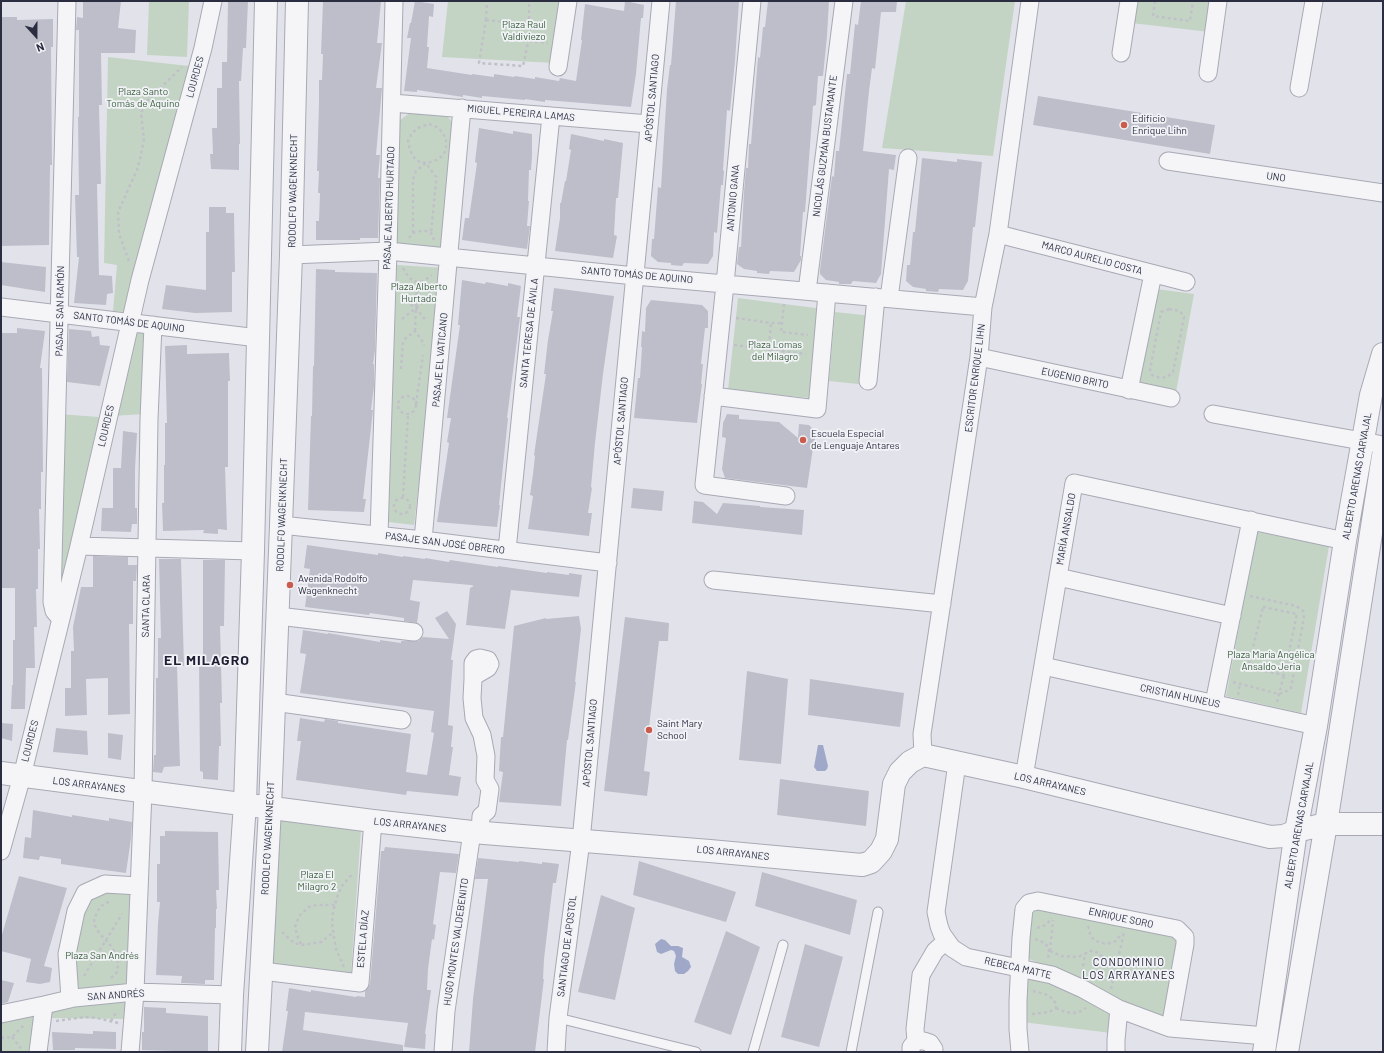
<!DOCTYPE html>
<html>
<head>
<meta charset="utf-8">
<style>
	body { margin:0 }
	#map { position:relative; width:1384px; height:1053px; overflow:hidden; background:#e2e3ea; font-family:Barlow,sans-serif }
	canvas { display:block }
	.frame { position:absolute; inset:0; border:2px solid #2b2d41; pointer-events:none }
	.north { position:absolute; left:16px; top:16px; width:40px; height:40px; -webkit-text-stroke:3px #f2f3f7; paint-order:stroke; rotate:159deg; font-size:11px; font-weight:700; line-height:16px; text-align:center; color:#2b2d41 }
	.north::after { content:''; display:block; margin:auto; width:14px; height:18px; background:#2b2d41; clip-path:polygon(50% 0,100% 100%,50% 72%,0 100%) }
</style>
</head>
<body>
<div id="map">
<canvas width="1384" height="1053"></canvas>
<div class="frame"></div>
<div class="north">N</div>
</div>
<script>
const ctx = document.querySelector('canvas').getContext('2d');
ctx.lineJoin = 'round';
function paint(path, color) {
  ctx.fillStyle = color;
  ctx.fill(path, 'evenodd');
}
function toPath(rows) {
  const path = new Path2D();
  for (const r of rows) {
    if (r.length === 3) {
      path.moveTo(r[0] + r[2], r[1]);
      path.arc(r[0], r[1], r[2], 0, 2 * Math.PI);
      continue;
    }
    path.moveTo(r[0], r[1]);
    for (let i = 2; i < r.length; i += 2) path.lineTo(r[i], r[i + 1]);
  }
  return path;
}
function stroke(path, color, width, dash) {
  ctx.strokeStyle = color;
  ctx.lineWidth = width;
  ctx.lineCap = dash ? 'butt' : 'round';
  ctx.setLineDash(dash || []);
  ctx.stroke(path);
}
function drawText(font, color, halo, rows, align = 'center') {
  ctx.font = font + ' Barlow,sans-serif';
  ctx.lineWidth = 3.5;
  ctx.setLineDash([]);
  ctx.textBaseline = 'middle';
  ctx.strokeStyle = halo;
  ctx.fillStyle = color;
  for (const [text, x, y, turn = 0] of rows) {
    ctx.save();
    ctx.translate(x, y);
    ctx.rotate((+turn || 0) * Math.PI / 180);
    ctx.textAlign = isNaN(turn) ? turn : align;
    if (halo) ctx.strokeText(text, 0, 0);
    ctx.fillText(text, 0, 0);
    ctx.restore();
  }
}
paint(toPath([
	[149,1,189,1,187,57,147,55],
	[448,1,563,1,554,63,442,57],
	[906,1,1015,1,993,156,882,148],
	[1134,1,1214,1,1210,32,1131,23],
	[108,57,189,66,134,278,126,312,113,311,117,265,104,263],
	[412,111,446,114,456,128,442,251,396,248,399,121],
	[397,265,445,268,414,525,388,522],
	[1156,289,1194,294,1176,392,1136,384],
	[738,298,823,309,811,398,728,390],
	[835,312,873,316,867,385,829,381],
	[135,325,147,328,144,414,113,416],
	[59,414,99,417,59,596],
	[1257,532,1329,546,1301,713,1226,696],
	[280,818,361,830,351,973,347,977,272,968],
	[106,889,133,891,130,987,73,993,72,954,89,897],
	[1039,909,1178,937,1167,1016,1154,1014,1125,1005,1068,975,1024,957,1031,913],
	[1029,977,1064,988,1113,1016,1111,1033,1022,1022,1023,1000],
	[129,998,127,1019,48,1018,50,1010],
	[40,1010,34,1052,1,1052,1,1018]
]), '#c4d4c4');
paint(toPath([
	[818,745,823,745,828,766,827,769,825,771,817,771,814,767],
	[661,939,665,940,671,946,678,946,683,948,682,957,689,961,691,967,688,971,684,974,678,974,675,971,674,964,676,956,674,951,671,950,661,954,657,952,655,944]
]), '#9fa8c8');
paint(toPath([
	[83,1,121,1,118,28,136,30,135,53,101,53,102,105,99,105,101,184,97,184,99,275,112,276,113,293,107,294,106,305,74,303,79,257,77,257,75,195,79,195,78,117,79,117,79,30,76,30,77,17,83,18],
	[228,1,248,1,246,48,243,48,241,81,239,81,240,144,239,144,239,170,211,169,210,154,213,154,212,128,217,128,217,88,222,88,222,62,227,62],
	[323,1,381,1,377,43,382,43,376,88,382,88,376,155,380,155,378,178,380,178,378,238,360,238,360,240,316,240,316,221,319,221,320,193,318,193,319,171,317,171,319,103,319,80,322,80,323,54,321,54],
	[415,1,434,4,433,17,429,16,427,47,429,47,427,68,472,75,472,74,494,77,494,74,514,77,515,76,535,79,535,77,559,81,560,78,576,81,582,40,581,40,585,4,624,11,625,1,644,5,643,18,641,18,636,74,631,107,545,100,545,102,525,99,525,100,482,96,482,98,463,95,463,97,417,90,417,92,404,91,411,38,407,38,410,23,411,23],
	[676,1,739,1,735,61,730,111,727,110,723,170,724,171,723,185,721,185,717,233,714,232,713,256,708,264,684,263,682,266,671,265,671,263,658,262,651,256,652,239,654,239,658,187,661,188,667,89,670,65,671,65],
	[768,1,829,1,827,36,823,76,818,76,816,105,813,106,805,212,803,212,800,256,801,256,801,260,794,272,770,271,769,274,757,273,757,271,744,269,737,264,739,247,741,247,744,192,746,168,748,168,749,144,751,144,758,57,760,58,763,27,765,27],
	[861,1,897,1,896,12,881,12,875,69,872,68,869,91,863,151,896,155,894,170,889,169,881,274,876,283,853,281,851,284,839,284,839,282,826,280,820,274,820,270,832,176,834,177,836,151,839,151,847,74,850,74,855,24,858,25],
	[1,17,17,17,17,20,53,19,53,47,51,47,52,165,50,165,49,245,1,246],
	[1038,96,1215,125,1210,154,1033,125],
	[479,128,513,134,513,131,532,134,532,157,531,170,529,170,528,201,529,201,527,226,530,226,527,249,462,240,465,218,469,218,474,184,477,163,475,162],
	[571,134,604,141,604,139,623,143,618,198,616,198,614,235,617,236,613,258,555,251,560,218,560,203,561,203,565,181,566,181,571,150,569,149],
	[922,158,957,162,957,159,982,162,975,227,973,227,968,281,963,290,939,289,938,292,926,291,926,289,913,287,906,281,907,265,910,265,913,232,915,232],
	[209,207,226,207,226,213,234,213,235,272,232,272,232,312,195,313,162,309,166,285,206,290,206,232,209,232],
	[1,262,46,267,45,292,1,285],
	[316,269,335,270,335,272,377,273,375,350,373,364,374,364,374,386,371,410,373,410,363,499,366,499,364,512,308,510,311,416,312,416,313,366,314,366],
	[462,280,485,284,486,282,508,286,508,283,521,286,517,317,520,317,507,418,508,418,499,505,500,505,497,527,437,522,449,443,447,442,451,418,447,418,460,325,458,325],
	[554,288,614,296,603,374,595,443,591,487,592,488,588,513,592,513,589,536,528,529,533,496,530,495,533,474,535,456,534,455,546,374,544,374,548,340,553,311,551,311],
	[651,300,702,305,708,311,708,328,705,328,701,364,703,364,701,384,702,384,697,423,634,418,638,378,640,378,642,347,641,347,642,331,645,332,646,308],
	[17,328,45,331,40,368,42,368,43,472,41,472,41,509,39,509,40,549,38,549,38,589,36,589,37,627,34,627,35,668,26,668,25,709,11,709,12,685,13,685,13,640,15,640,15,588,1,588,1,333,17,333],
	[69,329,91,331,92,337,99,336,100,345,110,346,100,386,67,382],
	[187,345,187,354,229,353,230,381,228,381,228,467,225,467,227,530,218,529,218,534,203,533,204,530,163,531,162,503,164,503,164,465,165,465,165,423,167,423,165,346],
	[727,414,739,415,739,419,779,422,798,438,799,424,809,425,815,431,815,448,813,448,807,488,725,478,722,469,726,438,722,437,723,423],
	[123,431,137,433,135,469,135,508,137,508,137,524,132,524,131,532,101,531,102,508,113,508,113,468,121,468],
	[633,488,664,491,662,511,631,508],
	[694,501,703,502,717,514,723,503,760,506,760,507,804,510,802,535,692,523],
	[307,545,378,555,378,553,403,557,403,556,425,559,425,558,449,562,450,560,498,567,498,566,547,573,547,572,569,575,569,573,582,575,579,597,511,590,505,629,466,625,470,588,474,586,471,585,413,580,410,600,420,602,417,623,404,621,404,618,370,613,369,615,305,607,310,569,304,568],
	[93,556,128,557,128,565,137,565,136,581,133,581,133,624,129,624,130,714,108,715,108,678,86,679,87,715,65,716,65,688,71,688,71,651,74,651,73,627,81,587,93,587],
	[159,559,181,559,184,666,177,666,180,766,164,767,162,773,153,772,154,755,156,755,156,678,158,678,158,638,161,638],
	[203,560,225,560,224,626,220,626,222,703,220,703,221,746,219,746,218,780,203,779,203,772,200,771,199,656,203,656],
	[447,611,456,624,451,660,453,660,448,725,453,726,451,747,453,747,449,775,461,777,458,796,407,791,406,795,296,780,301,741,297,741,300,718,324,722,325,719,338,721,338,723,411,734,406,772,427,775,434,733,431,732,434,711,300,693,306,654,300,653,303,630,328,634,328,633,380,642,380,640,401,643,401,641,418,641,423,637,449,639,435,618],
	[579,616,581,629,575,682,576,682,568,740,567,740,561,806,499,802,503,772,499,771,501,737,503,737,514,626,546,618,546,619],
	[625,617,669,623,668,641,659,641,644,771,650,772,647,796,604,791],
	[747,671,788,679,781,764,739,760],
	[810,679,904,693,900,727,808,715],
	[1,723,13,724,12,741,1,738],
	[56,728,87,731,88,755,53,752],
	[108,733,123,735,121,760,108,758],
	[780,779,869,791,866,826,777,815],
	[33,810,72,817,72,815,109,821,109,818,132,822,131,838,126,873,61,864,61,859,40,856,39,860,23,858,25,837,31,838],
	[165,831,218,832,219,890,216,890,217,909,216,909,216,928,215,928,214,980,205,980,205,984,181,983,182,976,156,975,158,923,160,902,157,902,157,864,160,864,160,836,165,836],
	[385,847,459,854,456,873,440,872,433,924,436,925,434,940,432,939,428,969,427,990,431,990,425,1034,426,1034,425,1049,404,1047,408,1023,305,1012,303,1030,403,1045,403,1052,282,1052,288,1011,286,1011,289,988,311,992,311,990,356,997,357,996,365,997,365,991,368,988,370,984,381,851,384,851],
	[478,858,519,862,519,861,542,864,542,862,559,864,556,883,553,883,544,959,543,979,544,979,535,1052,469,1052,473,999,488,879,475,879],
	[639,861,736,892,726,922,633,895],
	[762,872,857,900,850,935,755,906],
	[19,876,67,888,44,966,52,968,50,982,40,984,26,982,31,959,1,951,1,938],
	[601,895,635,908,615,1000,578,992],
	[726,931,760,947,731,1035,694,1022],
	[805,944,843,957,819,1047,781,1037],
	[1,980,14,983,8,1002,1,1004],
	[144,1007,166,1008,166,1013,208,1016,208,1052,142,1050,142,1032,144,1032],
	[93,1031,116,1032,116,1049,75,1048,75,1050,53,1050,52,1032,93,1034]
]), '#bdbeca');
const service = toPath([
	[558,1018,696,1052],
	[753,1052,783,945],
	[851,1052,878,912]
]);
const minor = toPath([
	[752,1,725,284,704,485,786,496],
	[1121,53,1129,1],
	[558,67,568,1],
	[1208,73,1218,1],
	[1299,88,1314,1],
	[392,103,649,124],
	[1168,161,1383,193],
	[998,234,1186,282],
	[291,255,388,251,635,276,983,307],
	[807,291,844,1],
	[889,298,908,158],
	[1,307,258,338],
	[979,357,1171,398],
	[868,381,876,297],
	[1129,390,1153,274],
	[713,396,817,409,827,293],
	[1213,414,1383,445],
	[281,525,423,540,608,563],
	[379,535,388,251,394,1],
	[423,540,462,108],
	[79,546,253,551],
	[507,550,551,116],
	[1058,577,1232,616],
	[713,580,942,604],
	[278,616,414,632],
	[60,618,54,611,52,602,67,1],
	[1043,666,1316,726],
	[473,679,476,675,488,668,490,664,488,660,480,658,476,659,473,663,473,679,472,698,474,718,482,735,486,756,485,780,490,789,487,811,481,816,480,833],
	[274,702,402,720],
	[1214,703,1251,520],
	[923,755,922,734,979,357,983,307,998,234,1030,1],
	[957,763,936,912,939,926,942,934,952,948,966,957,1052,975,1083,989,1119,1009,1170,1028,1266,1036],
	[1024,777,1074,483,1345,541],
	[1,851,22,776,79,546,140,280,203,48,213,1],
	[262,971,360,983,373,821],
	[70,999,67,954,76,911,85,893,105,884,139,886],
	[1,1014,44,1005,74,998,135,992,232,995],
	[916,1041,924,1041,930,1043,934,1049,934,1052],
	[38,1052,44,1005],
	[130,1052,135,992,143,791,149,419,153,325],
	[443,1052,446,1011,472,832],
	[556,1052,558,1018,581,841,661,1],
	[911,1052,911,1047,916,1041,915,1029,921,975,935,951,946,941],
	[1020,1052,1018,1029,1018,1001,1021,938,1024,909,1029,903,1038,901,1177,929,1185,937,1185,944,1170,1028],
	[1116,1052,1116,1040,1119,1009]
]);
const tertiary = toPath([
	[1,773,373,821,472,832,710,851,862,865,871,862,881,851,887,839,894,784,900,772,910,762,923,755,1024,777,1270,837,1284,836,1296,831,1326,824,1383,824],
	[230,1052,232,995,245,803,253,551,266,1],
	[257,1052,270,808,281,525,291,255,297,1],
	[1264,1052,1296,831,1316,726,1345,541,1371,395,1383,354],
	[1287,1052,1326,824,1383,456]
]);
stroke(service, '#a7a9b4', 11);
stroke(minor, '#a7a9b4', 19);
stroke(tertiary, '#a7a9b4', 24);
stroke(toPath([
	[1155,1,1153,16,1190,21,1193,1],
	[486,20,532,25,523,66,479,63,486,20],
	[486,20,487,1],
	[529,25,529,1],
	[529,41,548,43],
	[429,124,437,127,443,133,446,140,446,150,443,155,439,159,431,162,421,163,415,159,410,150,408,141,412,133,418,128,429,124],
	[413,233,413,179,416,171,426,163,436,177,436,182,431,233],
	[409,238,413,233,420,231,426,231,431,233,434,240],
	[129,261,119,234,118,212,137,170,141,155,144,139,141,113,147,101,182,67],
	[403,268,408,276,412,280,417,282,423,281,432,275],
	[403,295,410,304,416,308,427,322],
	[784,304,781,332,808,335],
	[1169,309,1180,311,1184,317,1173,372,1167,377,1160,378,1152,375,1150,370,1161,312,1169,309],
	[736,318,771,323,782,323],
	[402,319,431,296],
	[415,331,417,282],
	[734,345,806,354],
	[768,357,771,323],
	[401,369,403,342,405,339,415,331,423,342,424,346],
	[407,405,9],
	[416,404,423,355],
	[403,497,408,414],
	[402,506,8],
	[1263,607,1297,614,1284,675,1248,668,1263,607],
	[1239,654,1251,657],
	[1233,682,1279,694,1285,692,1291,688,1304,617,1303,611,1296,606,1250,596],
	[1238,695,1240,684],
	[1277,702,1284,675],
	[1088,926,1091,937,1096,941,1107,944,1116,941,1122,933],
	[1037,928,1046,925,1052,918],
	[282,932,294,943,302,945,321,942,333,933],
	[1035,939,1045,943,1049,949,1048,960],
	[301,944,297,935,295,927,299,916,309,907,317,905,335,905],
	[1050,951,1053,920],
	[1050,951,1061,956,1078,957,1085,954],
	[1152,971,8],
	[344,967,336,949,334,937,332,923,333,912,337,897,342,886,353,873],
	[1082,972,1085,954,1088,951,1095,951,1106,959,1110,967,1113,979],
	[84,976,122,914],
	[111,978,117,972,118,965,117,956,111,946,100,934,95,926,94,919,100,907,106,903,112,901],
	[1111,989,1124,933],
	[1056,1008,1065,1012,1074,1013,1081,1011,1086,1008],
	[1032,1014,1049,1012,1056,1008,1056,1004,1053,999,1045,994,1033,991],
	[56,1021,85,1017,97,1018,118,1023],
	[111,1021,117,1011],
	[12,1037,23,1051],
	[1,1038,12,1037,24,1025]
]), '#c0c1c8', 2.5, [3, 3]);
stroke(service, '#f5f5f8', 9);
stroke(minor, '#f5f5f8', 17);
stroke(tertiary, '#f5f5f8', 22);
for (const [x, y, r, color] of [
	[1124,125,4,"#ca5c4d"],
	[803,440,4,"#ca5c4d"],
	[290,585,4,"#ca5c4d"],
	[649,730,4,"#ca5c4d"]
]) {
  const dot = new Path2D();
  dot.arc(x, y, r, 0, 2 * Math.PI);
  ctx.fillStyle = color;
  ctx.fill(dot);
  stroke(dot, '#f2f3f7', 1.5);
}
drawText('10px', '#395d3c', '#f2f3f7', [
	["Plaza Raul",524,25],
	["Valdiviezo",524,37],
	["Plaza Santo",143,92],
	["Tomás de Aquino",143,104],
	["Plaza Alberto",419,287],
	["Hurtado",419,299],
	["Plaza Lomas",775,345],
	["del Milagro",775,357],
	["Plaza María Angélica",1271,655],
	["Ansaldo Jeria",1271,667],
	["Plaza El",317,875],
	["Milagro 2",317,887],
	["Plaza San Andrés",102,956]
]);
drawText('10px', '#2b2d41', '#f2f3f7', [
	["LOURDES",195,77,-75],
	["APÓSTOL SANTIAGO",652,98,-85],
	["MIGUEL PEREIRA LAMAS",521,113,5],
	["NICOLÁS GUZMÁN BUSTAMANTE",825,146,-83],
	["UNO",1276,177,8],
	["RODOLFO WAGENKNECHT",293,191,-89],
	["ANTONIO GANA",733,198,-85],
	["PASAJE ALBERTO HURTADO",389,208,-88],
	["MARCO AURELIO COSTA",1092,258,15],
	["SANTO TOMÁS DE AQUINO",637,275,5],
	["PASAJE SAN RAMÓN",60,311,-89],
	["SANTO TOMÁS DE AQUINO",129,322,7],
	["SANTA TERESA DE ÁVILA",529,333,-84],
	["PASAJE EL VATICANO",440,360,-85],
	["ESCRITOR ENRIQUE LIHN",975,378,-83],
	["EUGENIO BRITO",1075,378,12],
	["APÓSTOL SANTIAGO",621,421,-85],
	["LOURDES",106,426,-77],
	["ALBERTO ARENAS CARVAJAL",1357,476,-80],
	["RODOLFO WAGENKNECHT",282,515,-88],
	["MARÍA ANSALDO",1066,529,-80],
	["PASAJE SAN JOSÉ OBRERO",445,543,7],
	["SANTA CLARA",146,606,-89],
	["CRISTIAN HUNEUS",1180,696,12],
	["LOURDES",30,741,-76],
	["APÓSTOL SANTIAGO",590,743,-85],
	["LOS ARRAYANES",1050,784,13],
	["LOS ARRAYANES",89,785,7],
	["LOS ARRAYANES",410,825,6],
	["ALBERTO ARENAS CARVAJAL",1299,825,-80],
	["RODOLFO WAGENKNECHT",268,838,-87],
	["LOS ARRAYANES",733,853,6],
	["ENRIQUE SORO",1121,918,12],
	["ESTELA DÍAZ",363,939,-85],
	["HUGO MONTES VALDEBENITO",456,942,-82],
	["SANTIAGO DE APOSTOL",567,946,-83],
	["REBECA MATTE",1018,968,13],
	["SAN ANDRÉS",116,995,-4]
]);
drawText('10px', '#2b2d41', '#f2f3f7', [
	["Edificio",1132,119],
	["Enrique Lihn",1132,131],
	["Escuela Especial",811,434],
	["de Lenguaje Antares",811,446],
	["Avenida Rodolfo",298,579],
	["Wagenknecht",298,591],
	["Saint Mary",657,724],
	["School",657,736]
], 'left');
ctx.letterSpacing = '1px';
drawText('11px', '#1d1e32', '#f2f3f7', [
	["CONDOMINIO",1129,962],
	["LOS ARRAYANES",1129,975]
]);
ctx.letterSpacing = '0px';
ctx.letterSpacing = '1px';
drawText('bold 14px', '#1d1e32', '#f2f3f7', [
	["EL MILAGRO",207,660]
]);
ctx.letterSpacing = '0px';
</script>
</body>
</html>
